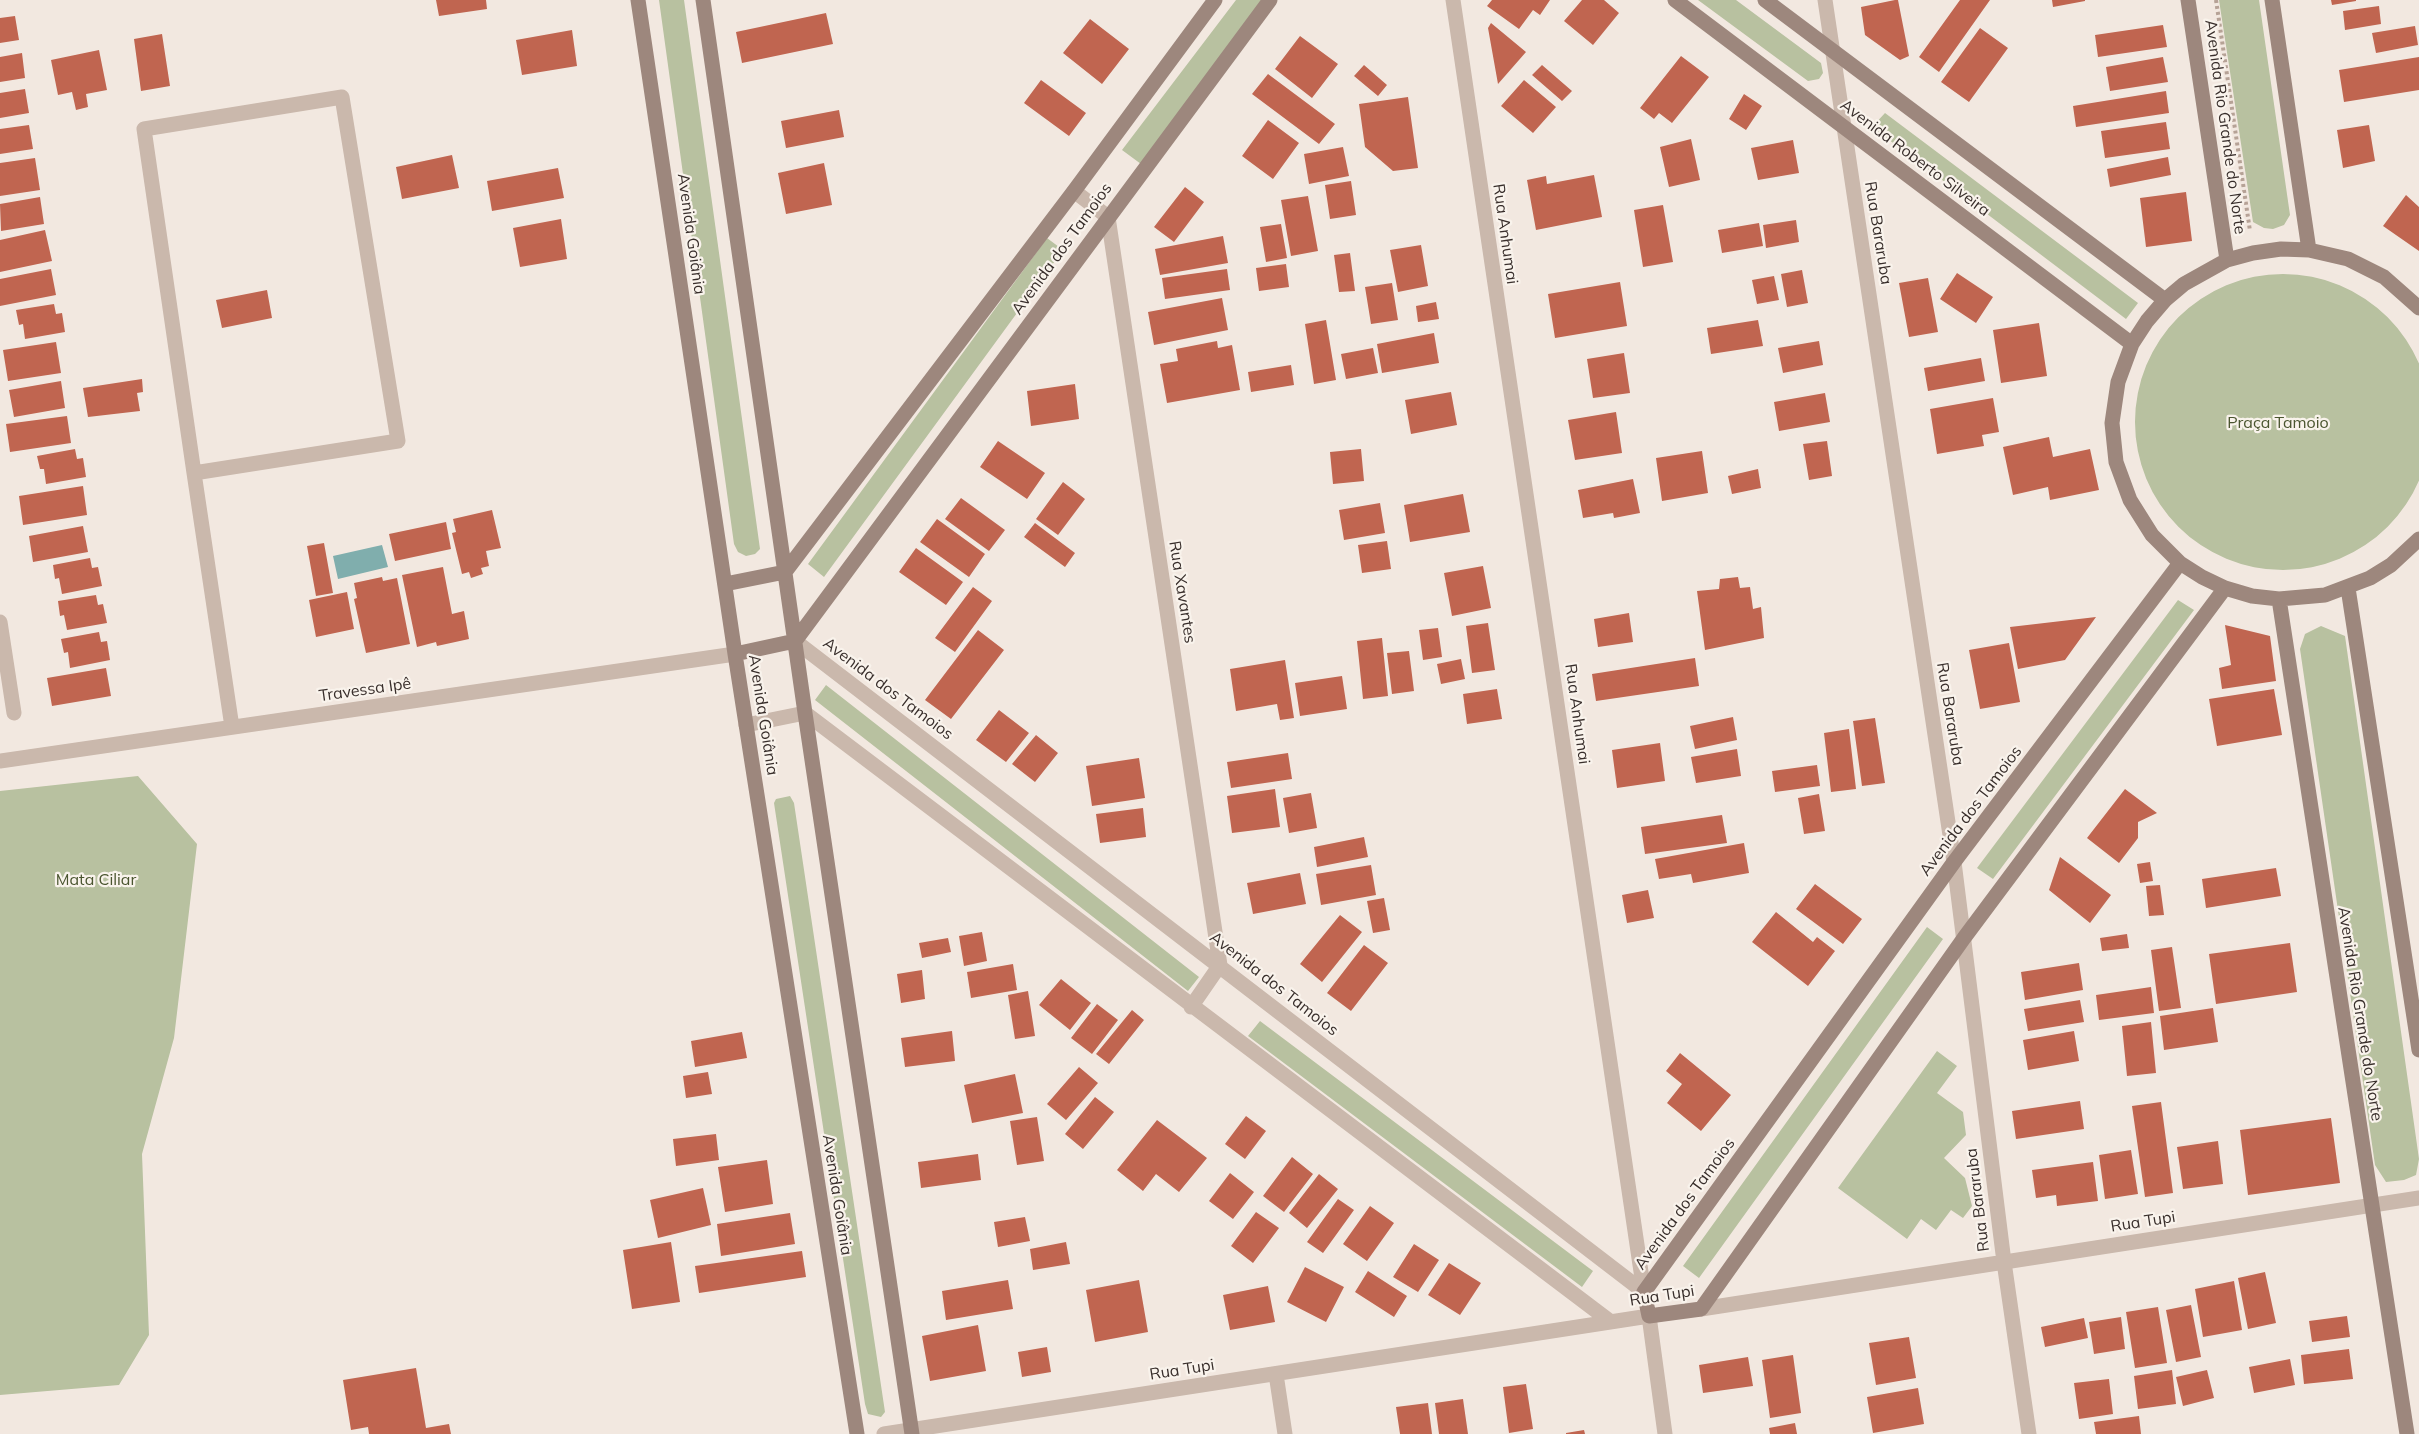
<!DOCTYPE html>
<html>
<head>
<meta charset="utf-8">
<style>
	body { margin:0 }
	canvas { display:block; background:#f2e8e0 }
</style>
</head>
<body>
<canvas width="2419" height="1434"></canvas>
<script>
const ctx = document.querySelector('canvas').getContext('2d');
ctx.lineJoin = 'round';
function paint(path, color) {
  ctx.fillStyle = color;
  ctx.fill(path, 'evenodd');
}
function toPath(rows) {
  const path = new Path2D();
  for (const r of rows) {
    if (r.length === 3) {
      path.moveTo(r[0] + r[2], r[1]);
      path.arc(r[0], r[1], r[2], 0, 2 * Math.PI);
      continue;
    }
    path.moveTo(r[0], r[1]);
    for (let i = 2; i < r.length; i += 2) path.lineTo(r[i], r[i + 1]);
  }
  return path;
}
function stroke(path, color, width, dash) {
  ctx.strokeStyle = color;
  ctx.lineWidth = width;
  ctx.lineCap = dash ? 'butt' : 'round';
  ctx.setLineDash(dash || []);
  ctx.stroke(path);
}
function drawText(font, color, halo, rows, align = 'center') {
  ctx.font = font + ' Mulish,sans-serif';
  ctx.lineWidth = 4.5;
  ctx.setLineDash([]);
  ctx.textBaseline = 'middle';
  ctx.strokeStyle = halo;
  ctx.fillStyle = color;
  for (const [text, x, y, turn = 0] of rows) {
    ctx.save();
    ctx.translate(x, y);
    ctx.rotate((+turn || 0) * Math.PI / 180);
    ctx.textAlign = isNaN(turn) ? turn : align;
    if (halo) ctx.strokeText(text, 0, 0);
    ctx.fillText(text, 0, 0);
    ctx.restore();
  }
}
paint(toPath([
	[659,0,684,0,760,549,755,554,746,556,738,552,734,544],
	[1236,0,1264,0,1141,164,1122,150],
	[1698,0,1736,0,1821,63,1823,73,1819,79,1808,81],
	[2219,0,2259,0,2290,215,2284,225,2273,229,2264,228,2253,222],
	[1885,113,2138,303,2126,319,1872,127],
	[1047,238,1063,250,824,577,808,564],
	[2283,422,148],
	[2178,600,2194,610,1993,879,1977,868],
	[2321,626,2345,636,2419,1159,2416,1175,2404,1180,2386,1182,2375,1165,2300,649,2305,634],
	[826,685,1199,977,1188,991,815,700],
	[138,776,197,844,174,1038,142,1154,149,1335,119,1385,0,1395,0,791],
	[790,796,794,803,885,1412,881,1417,868,1414,865,1404,774,803,776,799],
	[1927,927,1943,939,1699,1278,1683,1266],
	[1260,1021,1593,1271,1582,1287,1248,1036],
	[1937,1051,1957,1066,1937,1093,1963,1112,1966,1135,1944,1158,1965,1178,1972,1206,1963,1218,1951,1210,1936,1230,1921,1219,1907,1239,1838,1188]
]), '#b8c1a0');
paint(toPath([
	[382,545,388,567,338,579,333,556]
]), '#80aead');
paint(toPath([
	[436,0,486,0,487,9,439,16],
	[1492,0,1550,0,1540,15,1533,10,1519,29,1487,6],
	[1582,0,1604,0,1619,13,1593,45,1564,21],
	[1895,0,1898,0,1909,56,1900,60,1865,35,1861,7],
	[1960,0,1990,0,1939,72,1919,57],
	[2052,0,2085,0,2085,1,2053,7],
	[2331,0,2356,0,2356,1,2332,5],
	[2379,6,2381,24,2345,30,2343,11],
	[826,13,833,44,742,63,736,32],
	[15,16,19,40,0,43,0,18],
	[1090,19,1129,49,1102,84,1063,53],
	[1491,23,1526,52,1498,84,1488,28],
	[2163,25,2167,47,2098,57,2095,35],
	[2415,26,2418,45,2376,53,2372,33],
	[1980,28,2008,48,1969,102,1941,82],
	[572,30,577,66,522,75,516,40],
	[162,34,170,86,141,91,134,39],
	[1300,36,1338,64,1312,98,1275,69],
	[99,50,107,90,86,94,88,107,76,110,72,92,58,95,51,60],
	[22,53,25,78,0,82,0,57],
	[1681,56,1709,77,1672,123,1659,113,1654,119,1640,108],
	[2163,57,2168,82,2110,91,2106,67],
	[2419,57,2419,90,2344,102,2339,70],
	[1364,65,1387,85,1378,96,1354,76],
	[1542,65,1572,91,1562,101,1532,75],
	[1268,74,1335,124,1319,144,1252,94],
	[1041,80,1086,113,1069,136,1024,103],
	[1524,80,1556,107,1533,133,1501,106],
	[25,89,29,113,0,118,0,93],
	[2166,91,2169,113,2076,127,2073,106],
	[1744,94,1762,106,1746,130,1729,119],
	[1408,97,1418,168,1393,171,1365,147,1359,104],
	[839,110,844,137,786,148,781,121],
	[1268,120,1299,143,1273,179,1242,156],
	[2166,122,2170,149,2105,158,2101,131],
	[29,125,33,149,0,154,0,129],
	[2369,125,2375,161,2343,168,2337,130],
	[1691,139,1700,180,1669,187,1660,147],
	[1793,140,1799,173,1758,180,1751,148],
	[1343,147,1349,176,1309,184,1304,154],
	[452,155,459,188,402,199,396,167],
	[2168,157,2171,175,2110,187,2107,169],
	[35,158,40,190,0,196,0,163],
	[824,163,832,205,786,214,778,173],
	[558,168,564,198,492,211,487,181],
	[1594,175,1602,217,1536,230,1527,180,1546,176,1547,184],
	[1351,181,1356,215,1330,219,1325,185],
	[1185,187,1204,202,1174,242,1154,227],
	[2186,192,2192,241,2146,247,2140,198],
	[2406,195,2419,207,2419,251,2383,226],
	[1308,196,1318,251,1291,256,1281,200],
	[40,197,44,224,1,231,0,204],
	[1663,205,1673,262,1643,267,1634,210],
	[561,219,567,259,520,267,513,228],
	[1796,220,1799,242,1766,248,1763,225],
	[1759,223,1763,246,1722,253,1718,230],
	[1281,224,1287,258,1266,262,1260,227],
	[45,230,52,261,0,272,0,240],
	[1223,236,1228,263,1160,275,1155,249],
	[1421,245,1428,286,1398,292,1390,250],
	[1350,253,1355,291,1339,292,1334,255],
	[1286,264,1289,287,1259,291,1256,268],
	[51,269,56,295,0,306,0,279],
	[1227,269,1230,290,1165,299,1162,278],
	[1802,270,1808,303,1787,307,1781,274],
	[1957,273,1993,297,1976,323,1940,299],
	[1774,276,1779,300,1757,304,1752,280],
	[1928,278,1938,332,1909,337,1899,283],
	[1620,282,1627,326,1555,338,1548,294],
	[1392,283,1398,320,1371,324,1365,287],
	[267,290,272,318,222,328,216,300],
	[1222,298,1228,330,1154,345,1148,312],
	[1436,302,1439,319,1418,322,1416,306],
	[54,304,56,314,62,313,65,332,25,339,23,324,19,325,16,310],
	[1326,320,1336,380,1314,384,1305,324],
	[1758,320,1763,346,1711,354,1707,328],
	[2039,323,2047,376,2001,383,1993,330],
	[1434,333,1439,363,1382,373,1377,344],
	[1217,341,1218,348,1232,345,1240,390,1167,403,1160,364,1178,361,1176,349],
	[1819,341,1823,365,1783,373,1778,348],
	[56,342,61,373,8,381,3,350],
	[1373,348,1378,373,1346,379,1341,354],
	[1624,353,1630,393,1593,398,1587,359],
	[1981,358,1985,381,1928,391,1924,368],
	[1291,365,1294,385,1251,392,1248,372],
	[142,379,143,392,137,393,140,411,88,417,83,388],
	[61,381,65,408,14,417,9,390],
	[1075,384,1079,419,1031,426,1027,391],
	[1451,392,1457,425,1411,434,1405,400],
	[1825,393,1830,422,1779,431,1774,402],
	[1993,398,1999,432,1982,435,1984,446,1937,454,1930,409],
	[1616,412,1622,453,1575,460,1568,420],
	[67,416,71,443,10,452,6,424],
	[2049,437,2053,457,2090,449,2099,490,2050,500,2048,487,2013,495,2003,447],
	[998,441,1045,473,1027,499,980,467],
	[1827,441,1832,476,1809,480,1803,444],
	[75,449,77,459,83,458,86,477,46,484,44,469,40,469,37,456],
	[1361,449,1364,481,1333,484,1330,452],
	[1702,451,1708,493,1662,501,1656,458],
	[1758,469,1761,488,1732,494,1728,476],
	[1633,479,1640,513,1614,518,1613,513,1583,518,1578,490],
	[1063,482,1085,499,1058,535,1036,519],
	[83,486,87,515,23,525,19,496],
	[1463,494,1470,532,1410,542,1404,505],
	[961,498,1005,530,989,551,945,519],
	[1380,503,1385,533,1344,540,1339,510],
	[492,510,501,548,486,551,489,566,481,568,483,574,471,578,469,572,462,574,452,533,456,532,453,519],
	[937,519,985,554,969,577,920,542],
	[446,522,451,549,395,561,389,534],
	[1035,523,1075,553,1065,567,1024,537],
	[83,526,88,552,33,562,29,536],
	[1387,541,1391,569,1362,573,1358,545],
	[324,543,333,593,316,596,307,546],
	[916,548,963,582,946,605,899,572],
	[90,558,92,568,98,567,102,586,62,594,59,578,55,579,53,565],
	[1483,566,1491,608,1452,616,1444,573],
	[443,567,452,614,464,611,469,639,437,646,436,642,417,647,402,575],
	[382,577,383,581,397,578,410,644,366,653,354,599,357,598,354,583],
	[1738,577,1740,588,1750,587,1753,609,1761,607,1764,638,1705,650,1697,591,1719,589,1720,579],
	[973,587,992,601,955,652,935,638],
	[347,592,354,629,316,637,309,600],
	[96,595,98,605,103,604,107,623,67,630,64,615,60,616,58,601],
	[1629,613,1633,642,1598,647,1594,619],
	[2096,617,2065,660,2018,669,2010,627],
	[1488,623,1495,670,1472,673,1466,626],
	[2225,625,2270,636,2276,681,2222,689,2219,668,2231,665],
	[1438,628,1442,657,1423,660,1419,630],
	[978,630,1004,650,951,719,925,700],
	[99,632,101,642,107,641,110,660,70,668,68,652,64,653,61,639],
	[1382,638,1388,696,1363,699,1357,641],
	[2009,643,2020,702,1980,709,1969,650],
	[1409,651,1414,691,1392,694,1387,653],
	[1695,658,1699,686,1596,701,1592,674],
	[1461,659,1465,679,1441,684,1437,664],
	[1285,660,1294,718,1280,720,1277,704,1236,711,1230,669],
	[106,668,111,696,52,706,47,678],
	[1342,676,1347,709,1300,716,1295,683],
	[1497,689,1502,719,1467,724,1463,694],
	[2274,689,2282,735,2217,746,2209,699],
	[999,710,1029,733,1006,762,976,740],
	[1733,717,1737,740,1695,749,1690,726],
	[1875,718,1885,783,1862,786,1853,721],
	[1849,729,1856,789,1831,792,1824,733],
	[1036,735,1058,753,1035,782,1012,764],
	[1660,743,1665,781,1617,788,1612,750],
	[1737,749,1741,776,1696,783,1691,757],
	[1288,753,1292,779,1231,788,1227,762],
	[1139,758,1145,798,1092,806,1086,766],
	[1817,765,1820,786,1775,792,1772,771],
	[1275,789,1280,827,1232,833,1227,796],
	[2125,789,2157,813,2138,822,2138,838,2119,863,2087,838],
	[1311,793,1317,828,1289,833,1283,798],
	[1819,794,1825,831,1804,834,1798,798],
	[1143,808,1146,837,1100,843,1096,814],
	[1722,815,1727,843,1645,854,1641,827],
	[1364,837,1368,857,1317,867,1314,847],
	[1744,843,1749,873,1693,883,1691,874,1659,879,1655,859],
	[2060,857,2111,895,2090,923,2049,890],
	[2150,862,2153,881,2140,883,2137,864],
	[1371,865,1376,895,1321,905,1316,874],
	[2276,868,2281,896,2206,908,2202,879],
	[1300,873,1306,904,1253,914,1247,883],
	[1815,884,1862,919,1843,944,1796,909],
	[2160,885,2164,915,2149,916,2146,886],
	[1648,890,1654,918,1627,923,1622,895],
	[1384,898,1390,930,1373,933,1367,901],
	[1776,912,1813,942,1817,937,1835,951,1808,986,1752,942],
	[1340,915,1362,932,1322,982,1300,964],
	[982,932,987,961,964,966,959,936],
	[2127,934,2129,948,2102,951,2100,938],
	[948,938,951,952,922,958,919,943],
	[2290,943,2297,992,2216,1004,2209,954],
	[1364,945,1388,963,1351,1011,1327,993],
	[2172,947,2181,1008,2159,1011,2151,950],
	[2079,963,2083,990,2025,1000,2021,972],
	[1013,964,1017,990,971,998,967,972],
	[922,970,925,999,901,1003,897,974],
	[1061,979,1091,1003,1070,1030,1039,1005],
	[2151,987,2154,1013,2099,1020,2096,995],
	[1028,991,1035,1036,1015,1039,1008,995],
	[2080,1000,2084,1022,2028,1031,2024,1009],
	[1097,1004,1118,1020,1092,1054,1071,1038],
	[2213,1008,2218,1042,2164,1050,2160,1016],
	[1132,1010,1144,1020,1109,1064,1096,1054],
	[2151,1022,2156,1073,2127,1076,2122,1026],
	[952,1031,955,1061,905,1067,901,1038],
	[2074,1031,2079,1061,2028,1070,2023,1040],
	[742,1032,747,1058,695,1067,691,1041],
	[1680,1053,1731,1095,1701,1131,1667,1103,1682,1084,1666,1071],
	[1079,1067,1098,1083,1066,1120,1047,1104],
	[708,1072,712,1094,686,1098,683,1076],
	[1015,1074,1023,1113,972,1123,964,1085],
	[1095,1097,1114,1112,1083,1149,1065,1134],
	[2080,1101,2084,1129,2016,1139,2012,1111],
	[2161,1102,2173,1193,2145,1197,2132,1106],
	[1246,1116,1266,1131,1245,1159,1225,1144],
	[1037,1117,1044,1161,1017,1165,1010,1121],
	[2331,1118,2340,1183,2248,1195,2240,1130],
	[1157,1120,1207,1158,1179,1192,1156,1174,1143,1191,1117,1170],
	[716,1134,719,1160,676,1166,673,1139],
	[2218,1141,2223,1184,2183,1189,2177,1147],
	[2131,1150,2138,1194,2105,1199,2099,1155],
	[978,1154,981,1180,921,1188,918,1162],
	[1292,1157,1313,1174,1284,1212,1263,1196],
	[767,1160,773,1204,725,1212,718,1167],
	[2093,1162,2098,1201,2057,1206,2056,1195,2036,1198,2032,1170],
	[1230,1173,1254,1192,1233,1219,1209,1201],
	[1319,1174,1338,1189,1307,1228,1289,1213],
	[703,1188,711,1225,658,1238,650,1200],
	[1338,1199,1354,1210,1323,1253,1307,1242],
	[1370,1206,1394,1223,1367,1261,1343,1244],
	[1256,1212,1279,1228,1253,1263,1231,1246],
	[790,1213,795,1244,721,1256,717,1224],
	[1025,1217,1030,1241,998,1247,994,1222],
	[671,1242,680,1302,632,1309,623,1250],
	[1066,1242,1070,1264,1033,1270,1030,1249],
	[1414,1244,1439,1260,1418,1292,1393,1277],
	[802,1251,806,1277,699,1293,695,1266],
	[1449,1263,1481,1283,1460,1315,1428,1295],
	[1305,1267,1344,1287,1326,1322,1287,1302],
	[1368,1271,1407,1296,1394,1317,1355,1292],
	[2265,1272,2276,1323,2248,1329,2238,1278],
	[1008,1280,1013,1309,946,1320,942,1291],
	[1139,1280,1148,1332,1095,1342,1086,1290],
	[2234,1281,2242,1330,2203,1337,2195,1289],
	[1268,1286,1275,1322,1230,1330,1223,1295],
	[2191,1305,2201,1357,2176,1362,2166,1310],
	[2158,1307,2167,1363,2135,1368,2126,1312],
	[2347,1316,2350,1337,2312,1342,2309,1321],
	[2121,1317,2125,1349,2094,1354,2089,1322],
	[2084,1318,2088,1338,2045,1347,2041,1327],
	[978,1325,986,1371,930,1381,922,1336],
	[1909,1337,1916,1378,1876,1385,1869,1343],
	[1047,1347,1051,1372,1022,1377,1018,1352],
	[2349,1349,2353,1379,2304,1384,2301,1355],
	[1793,1355,1801,1413,1770,1418,1762,1360],
	[1748,1357,1753,1386,1703,1393,1699,1365],
	[2290,1359,2295,1385,2254,1393,2249,1367],
	[416,1368,426,1428,449,1424,451,1434,369,1434,368,1427,351,1430,343,1380],
	[2172,1370,2176,1404,2138,1409,2134,1376],
	[2207,1370,2214,1398,2183,1406,2176,1377],
	[2109,1379,2113,1414,2079,1419,2074,1383],
	[1526,1384,1533,1429,1509,1433,1503,1387],
	[1918,1388,1924,1424,1873,1433,1867,1397],
	[1463,1399,1468,1434,1439,1434,1435,1403],
	[1428,1403,1432,1434,1400,1434,1396,1407],
	[2139,1416,2141,1434,2096,1434,2094,1422],
	[1795,1423,1797,1434,1770,1434,1769,1428],
	[1584,1430,1585,1434,1566,1434,1566,1433]
]), '#c06550');
stroke(toPath([
	[2216,0,2250,231]
]), '#b6a296', 4, [3, 3]);
stroke(toPath([
	[1453,0,1644,1292],
	[1825,0,1954,862,2004,1262,2029,1434],
	[1074,191,1108,217,1220,965,1191,1007],
	[194,473,398,441,342,97,144,129,194,473,232,727],
	[0,622,14,713],
	[795,641,1644,1292],
	[746,725,805,713,1611,1322],
	[0,761,735,654],
	[1701,1309,2419,1198],
	[1276,1374,1285,1434],
	[884,1434,1649,1316,1665,1434]
]), '#cab8ac', 15);
stroke(toPath([
	[638,0,735,654,857,1434],
	[703,0,805,713,912,1434],
	[1675,0,2132,344],
	[1765,0,2165,300],
	[2188,0,2227,260],
	[2272,0,2309,250],
	[2419,308,2384,277,2348,259,2309,250,2281,249,2253,253,2227,260,2184,284,2165,300,2147,321,2132,344,2118,382,2112,423,2116,462,2130,500,2152,535,2180,563,2202,577,2225,588,2252,596,2279,599,2325,595,2370,578,2391,565,2419,539],
	[2180,563,1954,862,1644,1292,1649,1316,1701,1309,1964,938,2225,588],
	[725,584,785,572,1074,191,1215,0],
	[2348,588,2419,1050],
	[2279,599,2407,1434],
	[735,654,795,641,1270,0]
]), '#9d877d', 15);
drawText('16px', '#382e2b', '#f9f3ec', [
	["Avenida Rio Grande do Norte",2225,127,82],
	["Avenida Roberto Silveira",1915,158,37],
	["Rua Bararuba",1878,233,81],
	["Avenida Goiânia",691,234,82],
	["Rua Anhumai",1505,234,82],
	["Avenida dos Tamoios",1062,249,-54],
	["Rua Xavantes",1182,592,81],
	["Avenida dos Tamoios",888,689,37],
	["Travessa Ipê",365,690,-8],
	["Rua Anhumai",1577,714,82],
	["Rua Bararuba",1950,714,81],
	["Avenida Goiânia",763,715,81],
	["Avenida dos Tamoios",1971,811,-53],
	["Avenida dos Tamoios",1274,984,38],
	["Avenida Rio Grande do Norte",2360,1014,81],
	["Avenida Goiânia",837,1195,81],
	["Rua Bararuba",1978,1200,-97],
	["Avenida dos Tamoios",1685,1204,-54],
	["Rua Tupi",2143,1222,-9],
	["Rua Tupi",1662,1296,-9],
	["Rua Tupi",1182,1370,-9]
]);
drawText('16px', '#4a552f', '#f9f3ec', [
	["Praça Tamoio",2278,423],
	["Mata Ciliar",96,880]
]);
</script>
</body>
</html>
